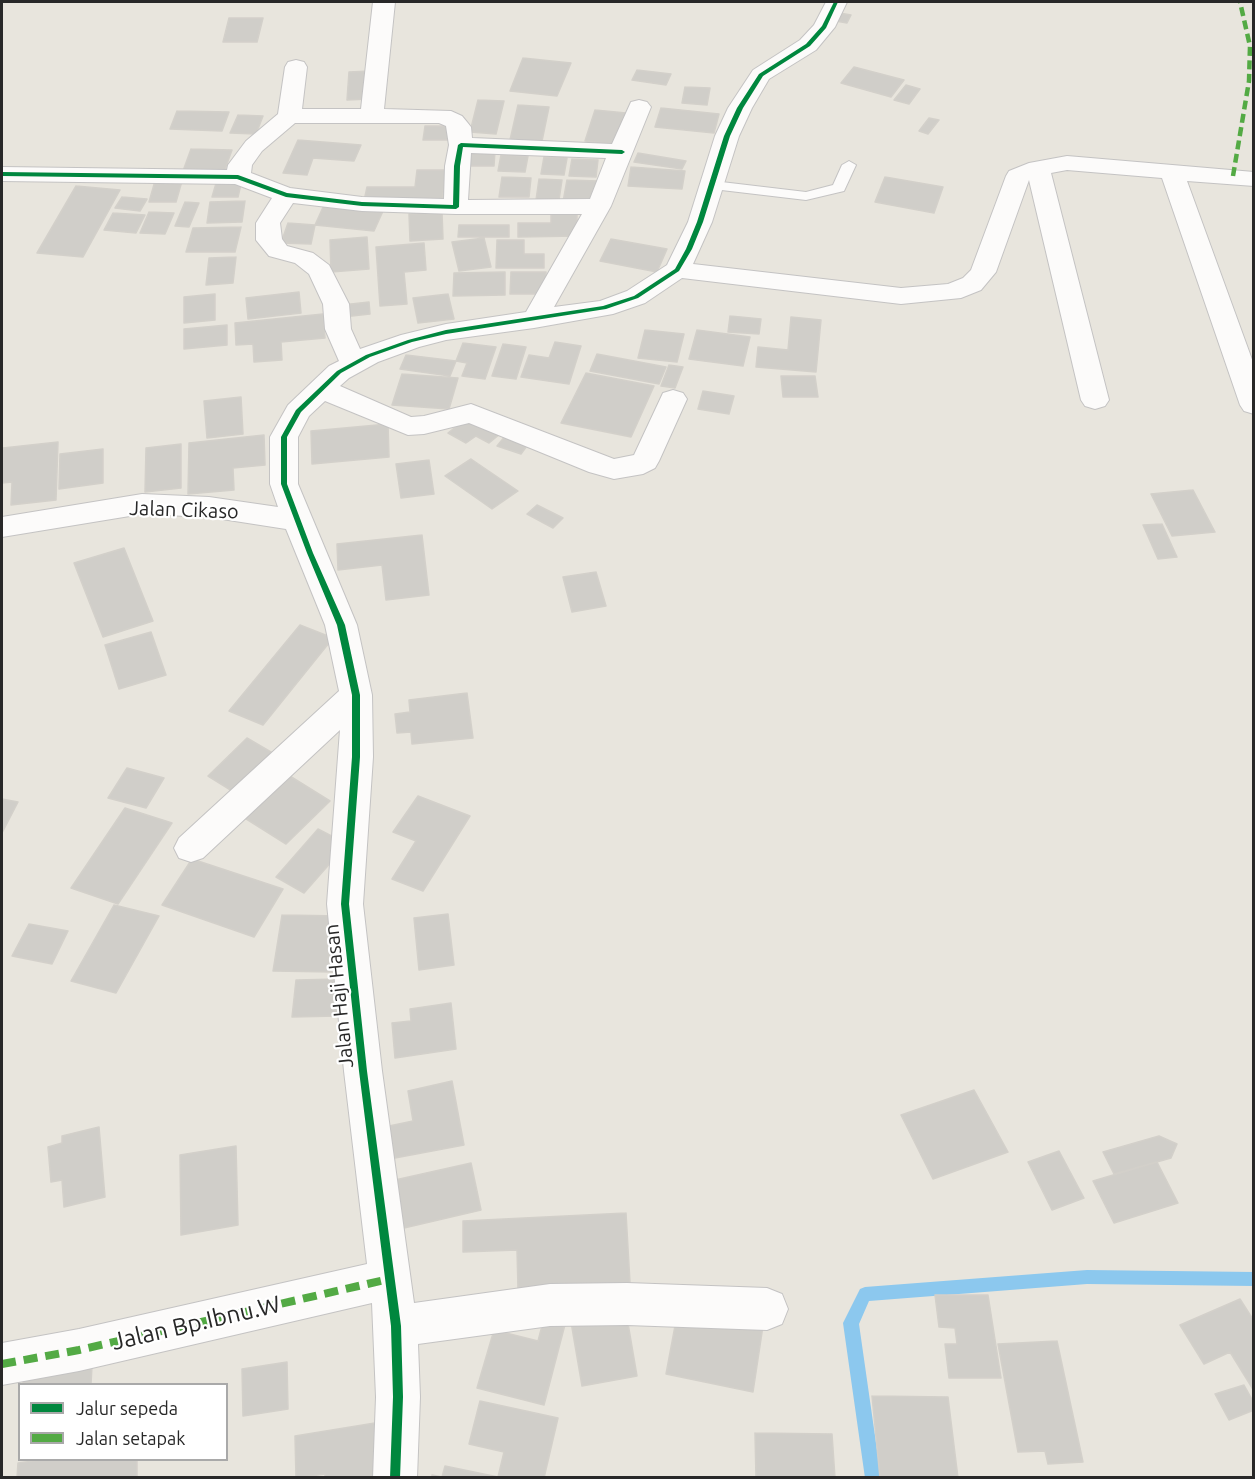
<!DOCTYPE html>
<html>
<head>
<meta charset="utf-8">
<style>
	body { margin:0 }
	#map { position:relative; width:1255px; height:1479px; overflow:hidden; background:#e8e5dd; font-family:Ubuntu,sans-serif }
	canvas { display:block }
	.frame { position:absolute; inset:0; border:3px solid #282828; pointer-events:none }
	.legend { position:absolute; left:18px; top:1383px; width:210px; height:78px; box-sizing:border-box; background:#fff; border:2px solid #a9a9a9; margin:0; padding:8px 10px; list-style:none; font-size:18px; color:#282828 }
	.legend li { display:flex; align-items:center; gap:12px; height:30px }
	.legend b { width:30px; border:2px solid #a9a9a9 }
</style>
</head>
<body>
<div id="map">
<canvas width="1255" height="1479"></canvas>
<div class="frame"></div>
<ul class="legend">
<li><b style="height:8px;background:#00873e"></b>Jalur sepeda</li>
<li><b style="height:8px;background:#53aa44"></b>Jalan setapak</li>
</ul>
</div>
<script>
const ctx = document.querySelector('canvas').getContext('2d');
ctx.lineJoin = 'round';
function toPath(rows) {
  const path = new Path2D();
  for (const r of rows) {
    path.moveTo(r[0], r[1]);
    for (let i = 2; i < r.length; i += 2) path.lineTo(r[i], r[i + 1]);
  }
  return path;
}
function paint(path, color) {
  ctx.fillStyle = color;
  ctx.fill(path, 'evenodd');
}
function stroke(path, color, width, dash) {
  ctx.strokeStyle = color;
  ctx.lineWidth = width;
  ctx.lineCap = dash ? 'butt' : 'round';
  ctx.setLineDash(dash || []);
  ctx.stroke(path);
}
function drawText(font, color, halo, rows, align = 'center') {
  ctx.font = font + ' Ubuntu,sans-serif';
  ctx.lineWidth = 4.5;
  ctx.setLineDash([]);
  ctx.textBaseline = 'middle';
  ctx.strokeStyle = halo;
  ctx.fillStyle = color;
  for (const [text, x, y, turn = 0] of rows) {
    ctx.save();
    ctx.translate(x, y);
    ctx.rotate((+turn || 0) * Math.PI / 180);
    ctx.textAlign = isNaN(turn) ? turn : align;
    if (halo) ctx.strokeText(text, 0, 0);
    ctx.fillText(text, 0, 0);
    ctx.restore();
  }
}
paint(toPath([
	[1087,1270,1254,1272,1254,1286,1087,1284,869,1301,859,1324,881,1478,865,1478,843,1323,860,1289,865,1287,1087,1270]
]), '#8cc8ee');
const building = toPath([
	[834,12,851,15,847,23,830,20,834,12],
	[229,18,263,18,257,42,223,42,229,18],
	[523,58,571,63,557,96,510,91,523,58],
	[854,67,904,80,891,97,841,83,854,67],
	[637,70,671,74,666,85,632,80,637,70],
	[371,71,369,99,347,100,349,72,371,71],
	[906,85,920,89,909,104,894,100,906,85],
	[685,87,710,88,707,105,682,103,685,87],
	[478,100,504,101,496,134,470,132,478,100],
	[518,105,549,107,542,141,510,140,518,105],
	[661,108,719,114,714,133,655,127,661,108],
	[595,110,626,113,616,144,585,141,595,110],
	[177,111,229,112,222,131,170,129,177,111],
	[238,115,263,116,256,134,230,133,238,115],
	[929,118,939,120,928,134,919,131,929,118],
	[425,126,455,126,453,140,423,140,425,126],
	[298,140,361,145,354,161,313,158,307,175,283,173,298,140],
	[191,149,232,150,224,172,183,171,191,149],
	[469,151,495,151,494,166,467,166,469,151],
	[638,153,686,161,682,169,634,162,638,153],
	[501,155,528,156,525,172,498,171,501,155],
	[544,157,567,158,564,175,541,174,544,157],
	[572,159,598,160,596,177,569,176,572,159],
	[631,167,685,171,682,189,628,186,631,167],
	[417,170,446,170,442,201,364,201,367,187,415,187,417,170],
	[502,177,531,178,529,197,499,197,502,177],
	[885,177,943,187,934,213,875,202,885,177],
	[539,179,562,180,559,200,536,200,539,179],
	[217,180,242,180,238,197,212,197,217,180],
	[567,180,598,181,595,203,563,202,567,180],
	[155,181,182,181,176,202,149,202,155,181],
	[76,186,120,190,83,257,37,253,76,186],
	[122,197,147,199,140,211,115,208,122,197],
	[245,201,242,222,207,223,210,202,245,201],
	[185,202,199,203,189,227,175,226,185,202],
	[324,205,383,211,374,231,315,225,324,205],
	[551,211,577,211,577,236,518,237,518,223,551,223,551,211],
	[149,212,174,213,165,234,140,233,149,212],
	[442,212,443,239,410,241,409,214,442,212],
	[113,213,145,215,136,233,104,230,113,213],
	[288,223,315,225,311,244,281,243,288,223],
	[459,225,509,225,509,237,458,237,459,225],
	[241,227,235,252,186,252,193,228,241,227],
	[367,237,369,269,331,272,330,240,367,237],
	[484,238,491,267,459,271,452,242,484,238],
	[611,239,667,249,657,272,600,261,611,239],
	[497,240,524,240,524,254,544,254,544,268,496,268,497,240],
	[424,243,426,270,404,272,407,304,380,306,376,247,424,243],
	[236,257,233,283,206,285,209,258,236,257],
	[505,272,505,295,453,296,454,273,505,272],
	[511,272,546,272,545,294,510,294,511,272],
	[299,292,301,313,248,319,246,298,299,292],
	[215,294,215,320,184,323,184,297,215,294],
	[448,294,454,319,418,323,413,298,448,294],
	[369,302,370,314,343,317,342,305,369,302],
	[323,314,325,338,281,342,282,360,254,362,253,344,236,345,235,323,323,314],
	[730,316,761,319,759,334,728,332,730,316],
	[791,317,821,320,816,372,756,367,758,347,788,350,791,317],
	[227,325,227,345,184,349,184,329,227,325],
	[645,330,684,334,677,362,638,358,645,330],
	[697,330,750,337,743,366,689,359,697,330],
	[555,342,581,346,569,384,521,377,529,355,549,358,555,342],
	[463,343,496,347,485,379,462,376,467,363,456,361,463,343],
	[503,344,526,347,516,379,492,376,503,344],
	[597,354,666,367,659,384,590,371,597,354],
	[406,355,456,361,450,376,400,369,406,355],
	[669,365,683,367,675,388,661,386,669,365],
	[586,373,654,386,631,437,561,423,586,373],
	[402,374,458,378,449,409,392,405,402,374],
	[781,376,815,376,818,397,783,397,781,376],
	[703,391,734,396,729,414,698,409,703,391],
	[241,397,243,434,207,438,204,401,241,397],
	[468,417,500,434,489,443,476,436,466,443,448,433,468,417],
	[388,424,389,457,312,464,311,431,388,424],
	[264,435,265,465,233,468,234,490,188,494,189,443,264,435],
	[506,435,529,443,521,454,497,446,506,435],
	[58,442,56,500,11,505,12,482,2,483,3,448,58,442],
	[181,444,181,488,145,492,146,448,181,444],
	[103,449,103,483,59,489,60,454,103,449],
	[471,459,518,491,492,509,445,476,471,459],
	[429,460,434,494,401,498,396,464,429,460],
	[1193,490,1215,532,1172,536,1151,494,1193,490],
	[537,505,563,518,553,528,527,514,537,505],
	[1162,524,1177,557,1158,559,1143,525,1162,524],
	[422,535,429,595,386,600,382,565,338,570,337,544,422,535],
	[124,548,153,621,103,637,74,563,124,548],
	[596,572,606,606,572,612,563,577,596,572],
	[300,625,333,638,263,725,229,711,300,625],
	[151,632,166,675,119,689,105,645,151,632],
	[467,693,473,738,412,744,411,732,397,733,395,714,410,712,409,700,467,693],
	[247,738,276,755,237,794,208,776,247,738],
	[127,768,164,778,146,808,108,798,127,768],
	[285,773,330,801,286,844,240,815,285,773],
	[418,796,470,816,423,891,392,879,416,841,393,832,418,796],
	[2,799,18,802,2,833,2,799],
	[125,808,172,823,118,904,71,888,125,808],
	[318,829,347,844,304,893,276,877,318,829],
	[192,859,283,889,254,937,162,905,192,859],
	[114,905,159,916,116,993,71,981,114,905],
	[448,914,454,965,419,970,414,918,448,914],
	[282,915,341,916,333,972,273,971,282,915],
	[29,924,68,931,52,964,12,956,29,924],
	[340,979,337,1016,292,1017,296,980,340,979],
	[451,1003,456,1049,395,1058,392,1023,411,1021,410,1009,451,1003],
	[452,1081,464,1145,395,1158,389,1126,413,1121,408,1091,452,1081],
	[974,1090,1008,1152,933,1179,901,1115,974,1090],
	[99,1127,105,1197,64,1207,62,1180,51,1182,48,1147,62,1143,62,1136,99,1127],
	[1159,1136,1177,1144,1171,1158,1114,1174,1103,1152,1159,1136],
	[236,1146,238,1225,181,1235,180,1155,236,1146],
	[1059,1151,1084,1198,1052,1210,1028,1162,1059,1151],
	[1157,1162,1178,1203,1114,1223,1093,1181,1157,1162],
	[471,1163,481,1210,404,1228,395,1180,471,1163],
	[626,1213,630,1283,518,1288,517,1250,463,1252,463,1221,626,1213],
	[935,1295,988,1295,1001,1378,949,1378,945,1344,957,1344,955,1328,939,1327,935,1295],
	[1240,1299,1254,1321,1254,1391,1230,1352,1204,1364,1180,1325,1240,1299],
	[625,1306,637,1376,582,1386,570,1316,625,1306],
	[547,1307,568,1313,544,1405,477,1388,494,1330,538,1341,547,1307],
	[678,1310,763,1326,753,1392,666,1374,678,1310],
	[1057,1341,1083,1462,1048,1464,1045,1451,1018,1452,998,1344,1057,1341],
	[287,1362,288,1409,243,1416,242,1369,287,1362],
	[92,1366,91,1384,23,1384,23,1376,92,1366],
	[1244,1385,1254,1403,1254,1410,1229,1420,1215,1394,1244,1385],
	[872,1396,948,1397,958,1478,880,1478,872,1396],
	[480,1401,558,1418,544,1478,432,1478,432,1475,442,1477,445,1466,498,1477,504,1452,469,1444,480,1401],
	[381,1422,384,1478,325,1478,325,1474,296,1478,295,1436,381,1422],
	[755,1433,832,1434,835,1478,756,1478,755,1433],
	[40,1460,137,1460,137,1478,17,1478,18,1463,40,1460]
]);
paint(building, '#d0cec9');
stroke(building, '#d3d0ca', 1.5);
const lane = toPath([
	[849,161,856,165,844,191,806,200,713,189,706,185,713,181,806,192,833,185,842,165,849,161]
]);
const street = toPath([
	[373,2,395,2,384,109,451,111,462,116,467,122,471,127,472,138,612,144,631,102,639,100,647,102,651,107,611,206,554,307,600,301,627,291,667,265,688,222,715,136,728,108,753,70,800,40,814,25,826,2,847,2,835,27,816,50,769,79,752,108,739,136,712,222,693,264,901,288,948,284,963,278,971,270,1006,176,1009,171,1029,163,1067,156,1254,172,1254,186,1187,181,1254,365,1254,414,1244,411,1240,405,1162,178,1067,170,1051,173,1109,400,1105,406,1095,409,1085,406,1081,400,1029,180,996,272,981,290,961,298,901,304,682,278,645,303,613,314,534,328,446,340,419,347,378,362,349,378,340,386,411,417,424,416,471,404,614,459,634,455,663,393,673,390,683,393,687,399,659,461,655,468,643,474,614,479,589,472,469,423,424,434,408,435,325,401,309,416,298,437,298,484,357,625,372,695,373,757,363,904,382,1071,414,1303,550,1284,627,1283,767,1288,782,1294,788,1309,782,1324,767,1330,627,1325,550,1326,418,1344,420,1397,417,1478,373,1478,376,1397,372,1303,79,1371,2,1385,2,1343,79,1329,367,1264,344,1071,327,904,340,730,203,858,191,862,179,858,174,848,179,838,339,691,325,625,286,529,209,517,142,514,2,537,2,517,142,494,209,497,278,507,270,484,270,437,288,405,329,366,339,361,325,329,323,304,309,274,295,263,269,256,256,240,256,223,272,198,235,184,2,181,2,167,227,170,228,165,246,141,278,114,285,67,288,62,296,60,304,62,307,67,302,109,361,109,373,2],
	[295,123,439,123,446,126,449,145,445,166,444,199,362,197,290,188,251,173,252,165,262,151,295,123],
	[471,153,606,158,590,199,468,200,471,153],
	[293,203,362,211,456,214,582,214,526,312,446,324,401,335,360,349,351,329,349,304,329,265,313,253,287,246,282,239,280,223,293,203]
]);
stroke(lane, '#c4c3c3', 2);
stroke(street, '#c4c3c3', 2);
paint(lane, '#fcfbfa');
paint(street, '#fcfbfa');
stroke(toPath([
	[1233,176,1249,81,1250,46,1240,2]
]), '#53aa44', 4.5, [9, 4.5]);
stroke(toPath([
	[2,1364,79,1350,389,1279]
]), '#53aa44', 8, [14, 8]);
paint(toPath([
	[834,2,838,2,826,28,810,46,763,76,743,108,730,136,703,222,692,249,679,271,638,298,606,309,446,334,412,342,370,357,341,373,301,412,287,437,287,484,313,553,345,625,360,695,360,757,349,904,367,1071,401,1326,403,1397,400,1478,390,1478,393,1397,391,1326,359,1071,341,904,352,757,352,695,337,625,307,553,281,484,281,437,296,410,337,371,366,355,408,340,446,330,603,306,634,296,675,269,686,249,697,222,724,136,737,108,759,74,806,44,822,26,834,2],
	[461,143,622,150,625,152,622,154,463,147,460,166,459,207,456,209,362,206,286,197,237,179,2,176,2,172,238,175,287,193,362,202,453,205,454,166,458,145,461,143]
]), '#00873e');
drawText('20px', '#282828', '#fff', [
	["Jalan Cikaso",184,510,2],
	["Jalan Haji Hasan",339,996,-96]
]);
drawText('24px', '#282828', '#fff', [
	["Jalan Bp.Ibnu.W",196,1323,-13]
]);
</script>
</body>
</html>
